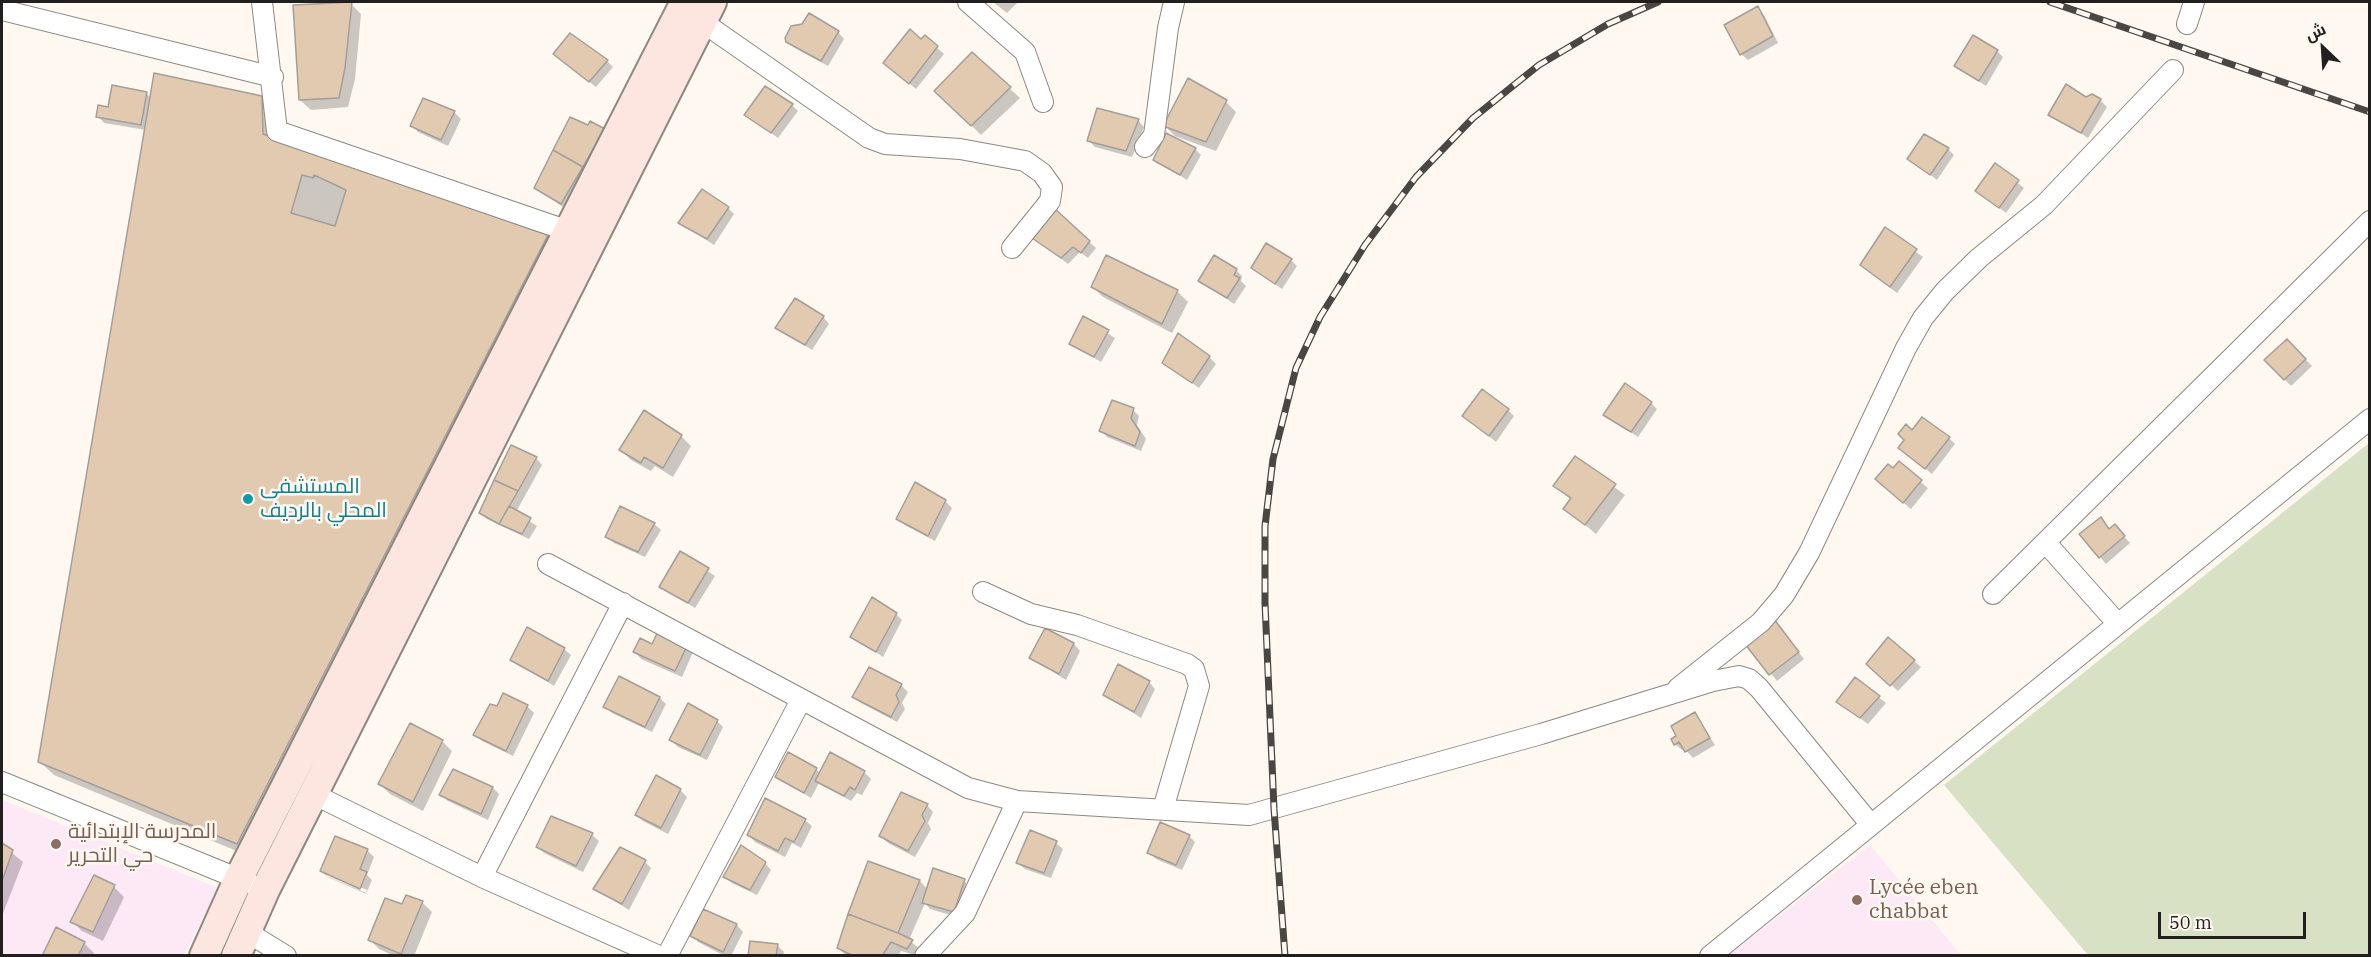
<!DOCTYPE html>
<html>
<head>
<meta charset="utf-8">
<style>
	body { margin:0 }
	#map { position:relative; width:2371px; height:957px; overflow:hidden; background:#fef8f1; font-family:"IBM Plex Serif",Cairo,serif }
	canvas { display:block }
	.frame { position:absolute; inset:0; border:3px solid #22201e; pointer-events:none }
	.north { position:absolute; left:2293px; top:18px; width:60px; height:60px; -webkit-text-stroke:4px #fef8f1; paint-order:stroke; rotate:335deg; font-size:16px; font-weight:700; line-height:24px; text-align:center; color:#22201e }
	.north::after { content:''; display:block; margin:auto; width:21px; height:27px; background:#22201e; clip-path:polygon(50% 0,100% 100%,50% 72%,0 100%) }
	.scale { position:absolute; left:2158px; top:912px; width:148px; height:27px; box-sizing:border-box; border:3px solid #22201e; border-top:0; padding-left:8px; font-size:18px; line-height:21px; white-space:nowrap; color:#22201e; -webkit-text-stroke:4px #fef8f1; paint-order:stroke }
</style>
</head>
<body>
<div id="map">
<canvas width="2371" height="957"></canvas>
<div class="frame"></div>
<div class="north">ش</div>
<div class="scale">50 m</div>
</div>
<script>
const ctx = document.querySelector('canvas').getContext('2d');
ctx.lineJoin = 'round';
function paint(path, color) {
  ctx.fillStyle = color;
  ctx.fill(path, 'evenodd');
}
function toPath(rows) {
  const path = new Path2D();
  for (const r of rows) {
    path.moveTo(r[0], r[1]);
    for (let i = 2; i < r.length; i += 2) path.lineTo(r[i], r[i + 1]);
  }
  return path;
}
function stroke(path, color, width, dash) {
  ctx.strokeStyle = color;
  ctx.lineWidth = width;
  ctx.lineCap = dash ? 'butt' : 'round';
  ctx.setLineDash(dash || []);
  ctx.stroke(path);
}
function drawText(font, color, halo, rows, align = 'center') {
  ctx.font = font + ' "IBM Plex Serif",Cairo,serif';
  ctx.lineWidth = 5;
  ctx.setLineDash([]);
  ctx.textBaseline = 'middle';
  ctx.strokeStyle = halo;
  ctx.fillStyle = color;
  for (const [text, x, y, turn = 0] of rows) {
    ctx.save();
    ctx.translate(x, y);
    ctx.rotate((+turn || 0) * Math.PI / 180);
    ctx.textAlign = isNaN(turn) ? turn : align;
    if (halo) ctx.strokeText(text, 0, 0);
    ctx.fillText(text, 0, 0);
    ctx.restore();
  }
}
paint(toPath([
	[2,800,218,888,184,955,2,955],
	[1870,845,1961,955,1729,955]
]), '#fde8f6');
paint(toPath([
	[2369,443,2369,955,2088,955,1944,785]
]), '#d9e1c4');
paint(toPath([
	[993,2,1018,2,1007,13],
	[351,4,361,14,355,79,348,107,311,110,300,100],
	[1757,8,1764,15,1778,43,1748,60,1741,54],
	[803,25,838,32,844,39,828,66,795,48,788,41],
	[925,37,944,54,916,89,885,63],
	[1997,51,2003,57,1986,86,1956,66],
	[972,54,1020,98,981,135,937,91],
	[561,60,607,61,613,67,596,87],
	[1189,80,1226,102,1236,112,1216,151,1175,136,1165,126],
	[146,93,151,98,261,97,275,110,276,140,547,237,561,250,251,857,54,775,40,762,146,130,104,123,98,116],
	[2086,98,2100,100,2107,107,2088,138,2050,114],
	[792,105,798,111,778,138,746,114],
	[454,112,461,119,448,146,418,132,412,125],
	[1138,120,1144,127,1132,157,1095,147,1089,141],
	[589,127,604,130,567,210,535,187],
	[1195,149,1201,155,1187,180,1154,159],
	[1948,149,1954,155,1937,180,1909,158],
	[1995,165,2024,188,2006,213,1977,191],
	[728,208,734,214,714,245,680,223],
	[1885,230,1923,257,1897,293,1868,271],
	[1031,236,1089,242,1096,248,1088,258,1080,252,1068,264],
	[1107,257,1178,292,1188,302,1172,333,1103,297,1093,287],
	[1291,260,1297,266,1282,289,1252,268],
	[1236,270,1242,276,1241,281,1246,286,1234,304,1200,280],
	[823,317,829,324,812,350,777,328],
	[1084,318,1115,338,1101,362,1071,344],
	[2287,341,2312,366,2291,386,2266,360],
	[1209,357,1216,364,1199,388,1164,363],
	[1651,403,1657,409,1638,437,1605,415],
	[1133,410,1139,416,1137,425,1146,439,1141,451,1107,437,1101,430],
	[1508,410,1514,416,1496,442,1464,416],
	[644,412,681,436,691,446,673,477,655,466,651,471,631,460,621,450],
	[1913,432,1949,438,1955,444,1932,474,1900,448],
	[536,458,542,465,516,512,537,526,529,539,487,519,480,513],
	[1575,458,1625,495,1596,534,1565,508,1571,500,1555,486],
	[1899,464,1928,488,1911,509,1883,486],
	[945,501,952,508,935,541,905,525,898,519],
	[2101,519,2110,530,2121,533,2130,543,2106,564,2081,535],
	[654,524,661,530,645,557,614,543,607,537],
	[680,553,715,576,695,608,661,587],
	[896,614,902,620,883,657,852,636],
	[1774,621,1804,659,1777,681,1747,644],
	[661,629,694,650,682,677,641,659,635,652,653,646],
	[1046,630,1074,644,1080,651,1066,680,1031,658],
	[1888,639,1921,667,1898,691,1868,663],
	[564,649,571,655,554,686,512,659],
	[870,669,901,685,908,692,902,703,905,709,897,722,861,703,854,697],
	[619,678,660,698,666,704,652,732,612,713,605,706],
	[1855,679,1886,703,1868,724,1838,702],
	[1149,682,1155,689,1141,718,1105,694],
	[527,706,534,713,513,756,482,741,475,734,497,708],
	[1695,714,1715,745,1693,758,1685,749,1682,750,1675,744],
	[717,721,723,727,707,760,678,747,671,740],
	[411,725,442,741,452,751,423,811,390,794,380,784],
	[816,769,821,774,864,772,871,779,862,795,857,793,851,801,819,783,811,798,777,777],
	[493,788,499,794,488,820,448,801,441,795],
	[680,790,687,797,668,834,643,821,637,815],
	[927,805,933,812,928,823,931,829,915,857,888,843,881,836],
	[552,818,592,835,599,841,583,872,544,853,538,847],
	[805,820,812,826,801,848,792,843,785,857,755,842,749,835],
	[1189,836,1195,842,1182,870,1156,859,1149,852],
	[1056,843,1063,849,1051,878,1025,869,1018,863],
	[2,845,23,862,2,916],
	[367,850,374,857,367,875,372,880,366,894,328,877,321,871],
	[327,873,367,890,366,893,327,876],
	[645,862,651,868,629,910,595,889],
	[765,863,771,870,757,895,732,883,725,876],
	[869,863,920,881,928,890,964,881,970,887,960,918,930,909,925,903,909,940,922,951,919,956,901,951,898,956,846,956,838,947],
	[114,887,124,897,103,941,82,931,72,921],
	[406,897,422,902,432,912,414,956,394,956,379,949,369,939,403,906],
	[704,911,737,925,743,932,731,956,725,956,698,942,692,936],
	[84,943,94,953,93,956,44,956],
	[777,945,784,952,783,956,750,956]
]), '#0003');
const building = toPath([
	[352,2,345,68,339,98,299,100,293,5,352,2],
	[1758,6,1773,36,1740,55,1724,25,1758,6],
	[809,13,839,31,821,61,786,42,785,38,791,26,802,24,809,13],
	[910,29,921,39,925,35,938,46,909,84,883,63,910,29],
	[570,33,608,60,589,82,553,54,570,33],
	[1973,35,1998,50,1979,81,1954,66,1973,35],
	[972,52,1011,87,971,126,934,91,972,52],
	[154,73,262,96,263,134,548,235,237,844,38,762,154,73],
	[1188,78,1227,100,1206,142,1163,126,1188,78],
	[2066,84,2086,97,2092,94,2101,99,2081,133,2048,115,2066,84],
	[112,85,147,92,141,125,96,117,98,105,108,107,112,85],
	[765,86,793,104,771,133,744,115,765,86],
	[423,98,455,111,441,140,410,126,423,98],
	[1097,108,1139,119,1126,151,1087,141,1097,108],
	[570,117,588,125,590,121,605,129,583,167,553,150,570,117],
	[1166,133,1196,148,1180,175,1153,160,1166,133],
	[1924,134,1949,148,1930,175,1907,159,1924,134],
	[553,150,583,167,561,204,534,188,553,150],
	[1995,163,2019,180,1999,208,1975,191,1995,163],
	[302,175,313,178,314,175,346,190,335,226,291,213,302,175],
	[702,189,729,207,707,239,678,223,702,189],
	[1054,208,1090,241,1081,253,1073,247,1061,258,1029,236,1054,208],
	[1885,227,1917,249,1890,287,1860,265,1885,227],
	[1266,243,1292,259,1275,284,1251,268,1266,243],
	[1106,255,1178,290,1162,324,1091,287,1106,255],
	[1214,255,1237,269,1234,275,1240,278,1227,298,1198,281,1214,255],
	[795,298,824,316,805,345,775,328,795,298],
	[1083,316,1109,330,1094,357,1069,344,1083,316],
	[1178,333,1210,356,1192,383,1162,363,1178,333],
	[2287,339,2306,359,2284,380,2264,360,2287,339],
	[1625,383,1652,402,1631,432,1603,415,1625,383],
	[1482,389,1509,409,1489,436,1462,416,1482,389],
	[1112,400,1134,408,1131,418,1140,432,1135,446,1099,431,1112,400],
	[644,410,682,435,663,468,644,457,641,463,619,450,644,410],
	[1922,417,1950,437,1925,469,1898,448,1904,440,1898,434,1906,424,1912,430,1922,417],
	[511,445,537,457,518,491,494,480,511,445],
	[1575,456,1616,484,1585,525,1563,509,1571,498,1553,486,1575,456],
	[1899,461,1922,480,1903,503,1875,479,1888,464,1893,468,1899,461],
	[494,480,518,491,499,524,479,513,494,480],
	[915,482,946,500,928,536,896,519,915,482],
	[509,506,531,518,522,534,499,524,509,506],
	[620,506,655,523,638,552,605,537,620,506],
	[2101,517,2109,529,2115,524,2125,536,2099,558,2079,534,2101,517],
	[680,551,709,568,688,603,659,587,680,551],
	[872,597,897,613,876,652,850,637,872,597],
	[1774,619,1799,652,1769,675,1745,644,1774,619],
	[527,627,565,648,548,681,510,660,527,627],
	[660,627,689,642,675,671,633,652,640,638,652,644,660,627],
	[1045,628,1074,643,1059,674,1029,658,1045,628],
	[1888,637,1915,660,1890,686,1866,664,1888,637],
	[1118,664,1150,681,1134,712,1103,695,1118,664],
	[869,667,902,684,896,695,899,702,891,717,852,697,869,667],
	[619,676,660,697,645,727,603,707,619,676],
	[1855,677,1880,696,1860,718,1836,702,1855,677],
	[503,693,528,705,506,751,473,735,490,704,497,706,503,693],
	[688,703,718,720,700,755,669,740,688,703],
	[1695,712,1710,738,1685,752,1679,742,1674,745,1671,739,1676,736,1671,726,1695,712],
	[410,723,443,740,413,802,378,784,410,723],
	[788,752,817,768,804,793,775,777,788,752],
	[830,752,865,771,855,790,850,787,844,796,815,781,830,752],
	[453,769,493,787,481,814,439,795,453,769],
	[656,775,681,789,661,828,635,815,656,775],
	[901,792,928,804,922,815,925,821,908,851,879,836,901,792],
	[765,798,806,819,794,842,785,838,778,851,747,835,765,798],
	[551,816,593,833,576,866,536,847,551,816],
	[1160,822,1190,835,1176,865,1147,853,1160,822],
	[1030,830,1057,841,1044,873,1016,863,1030,830],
	[335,836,368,849,360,869,367,872,360,889,320,871,335,836],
	[2,843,13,850,2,881,2,843],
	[741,845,766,862,750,890,723,877,741,845],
	[620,847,646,860,622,904,593,889,620,847],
	[868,861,920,880,898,933,848,914,868,861],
	[933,868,965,879,954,912,922,903,933,868],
	[94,875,115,885,93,932,70,922,94,875],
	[406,895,423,901,401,954,368,940,385,898,402,904,406,895],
	[703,909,737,924,723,952,690,936,703,909],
	[848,914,898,933,913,940,907,949,891,942,882,956,854,956,837,948,848,914],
	[56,927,85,942,78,956,42,956,56,927],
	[750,941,778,944,776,956,748,956,750,941]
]);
paint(building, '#e2cab0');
stroke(building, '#a49e99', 1.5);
const street = toPath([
	[262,2,277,131,580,235],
	[968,2,1025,52,1043,102],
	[2,10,273,77],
	[701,21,869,138,885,144,960,149,1025,161,1042,173,1052,187,1050,201,1012,248],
	[2187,24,2194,2],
	[1145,147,1154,135,1168,28,1174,2],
	[2046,543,2118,624],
	[548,564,968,788,1017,801,1249,815,1541,734,1713,681,1739,676,1749,679,1759,688,1871,825],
	[983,592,1031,614,1077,625,1187,664,1194,669,1199,686,1163,809],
	[1993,594,2370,221],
	[1678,688,1761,622,1784,595,1809,553,1906,348,1923,318,1945,291,1979,258,2044,205,2173,70],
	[2,782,249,883],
	[313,794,482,877,659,956],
	[482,877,623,603],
	[247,932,286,956],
	[667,956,801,700],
	[925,956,965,913,1017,801],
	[1710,956,2370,419]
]);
const secondary = toPath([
	[204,956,239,878,685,2],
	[236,956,265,890,712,2]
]);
stroke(street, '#8d8882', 22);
stroke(secondary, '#8d8882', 32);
stroke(street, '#fff', 20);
stroke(secondary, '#fee6e0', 28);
const rail = toPath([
	[2050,2,2370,112],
	[1285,956,1274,809,1265,603,1265,526,1273,459,1296,368,1320,317,1365,245,1416,177,1473,118,1539,65,1608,24,1658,2]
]);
stroke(rail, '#494643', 7);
stroke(rail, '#fef8f1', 4.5, [14]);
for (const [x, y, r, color] of [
	[248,499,6,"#0f9aa8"],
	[56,844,6,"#8d6e63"],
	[1857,900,6,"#8d6e63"]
]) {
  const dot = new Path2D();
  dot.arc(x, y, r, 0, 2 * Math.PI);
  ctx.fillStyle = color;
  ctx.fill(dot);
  stroke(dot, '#fef8f1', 2);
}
drawText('21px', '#0d838f', '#fef8f1', [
	["المستشفى",260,487],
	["المحلي بالرديف",260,511]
], 'left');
drawText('21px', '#785e54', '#fef8f1', [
	["المدرسة الإبتدائية",68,832],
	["حي التحرير",68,856],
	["Lycée eben",1869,888],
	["chabbat",1869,912]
], 'left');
</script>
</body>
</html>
